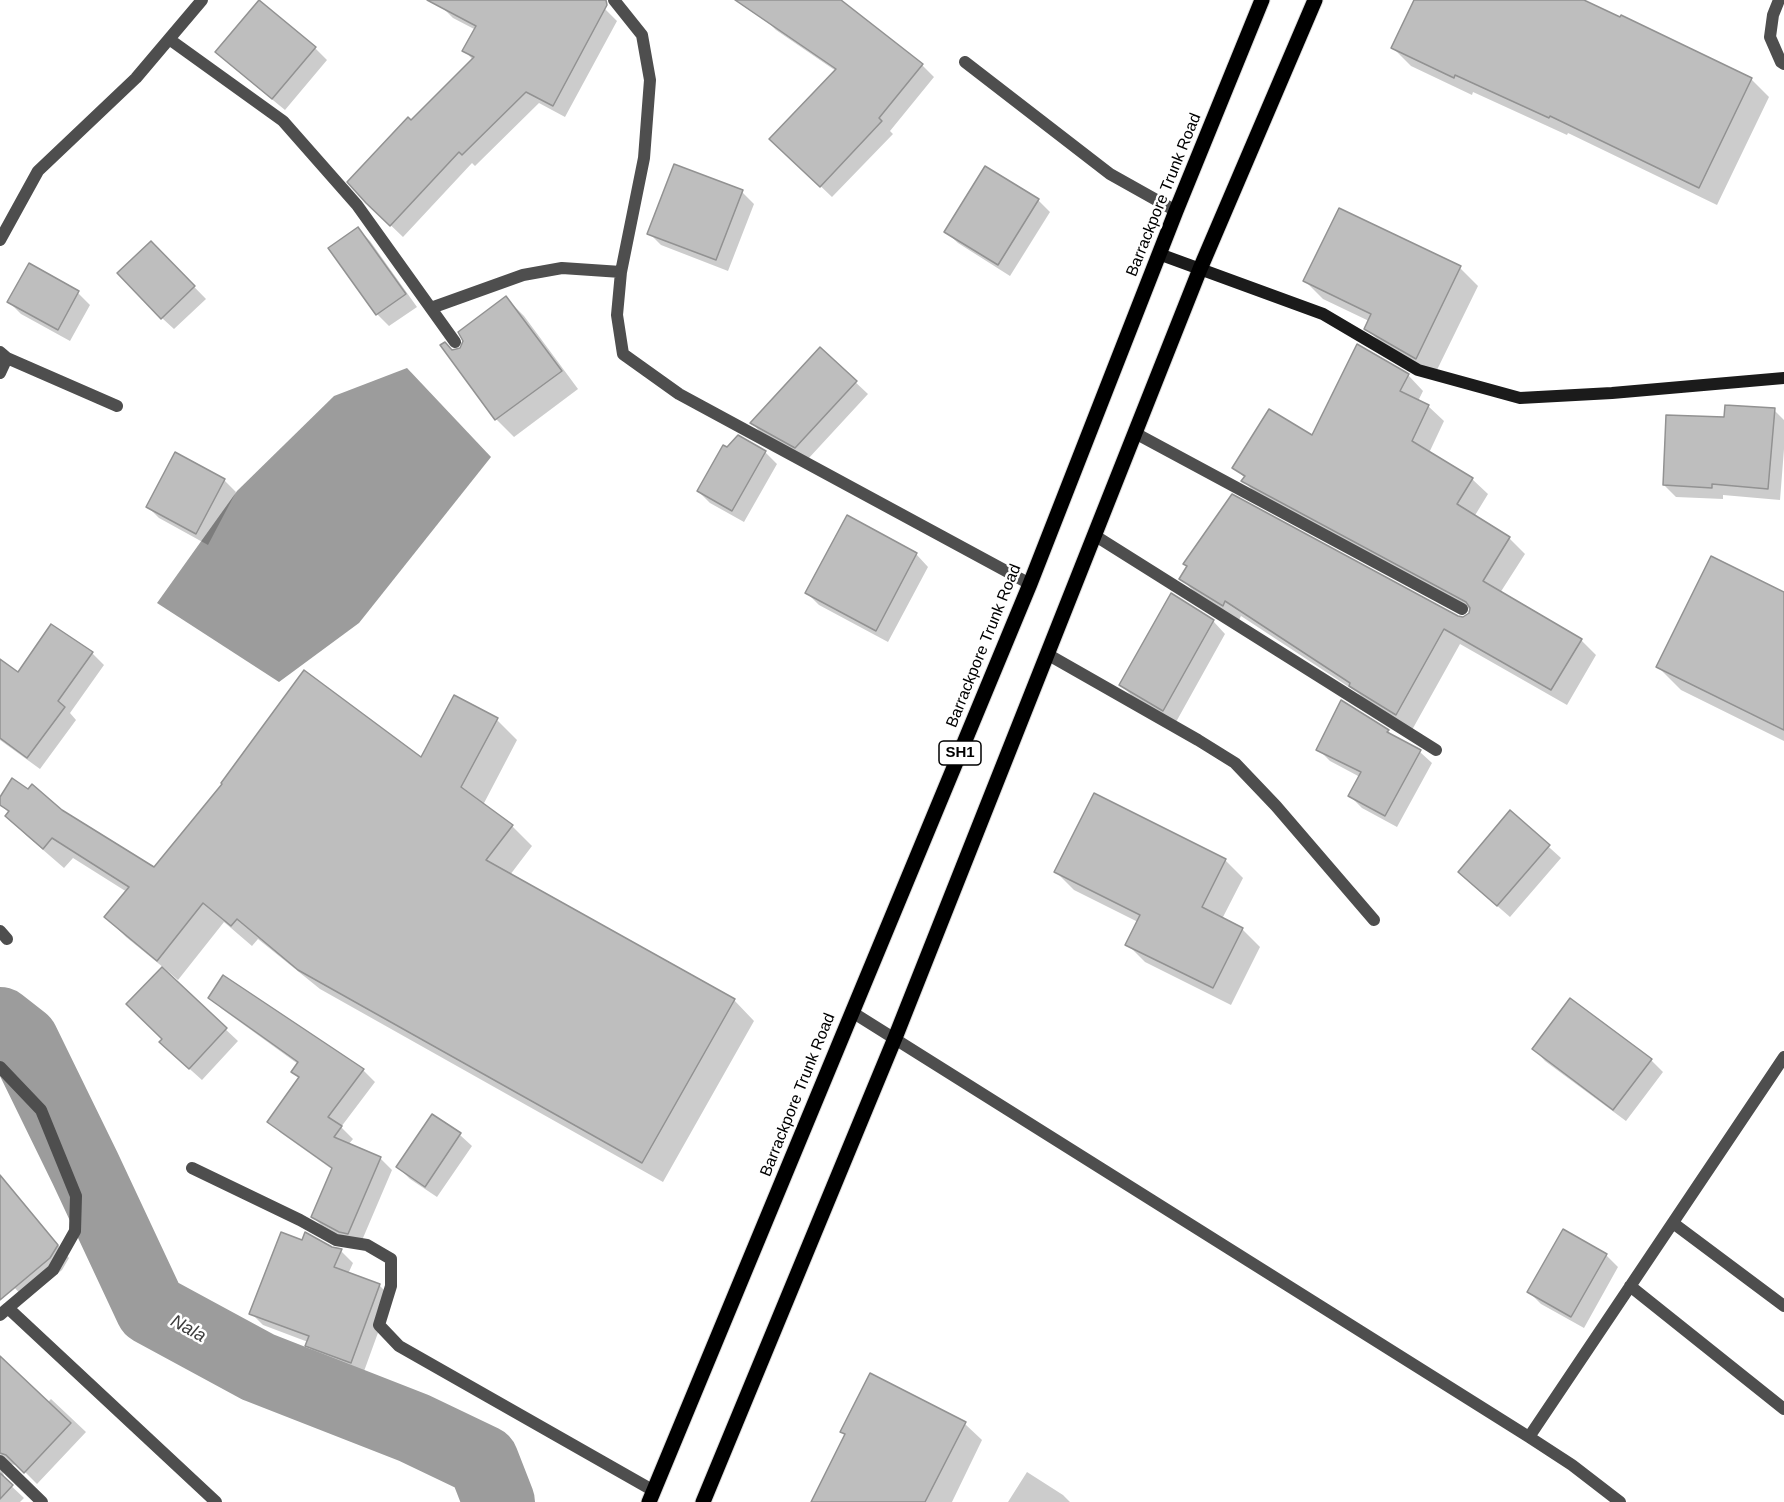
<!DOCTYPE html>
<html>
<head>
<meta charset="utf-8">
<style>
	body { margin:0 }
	canvas { display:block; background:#fff }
</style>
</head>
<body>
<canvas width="1784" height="1502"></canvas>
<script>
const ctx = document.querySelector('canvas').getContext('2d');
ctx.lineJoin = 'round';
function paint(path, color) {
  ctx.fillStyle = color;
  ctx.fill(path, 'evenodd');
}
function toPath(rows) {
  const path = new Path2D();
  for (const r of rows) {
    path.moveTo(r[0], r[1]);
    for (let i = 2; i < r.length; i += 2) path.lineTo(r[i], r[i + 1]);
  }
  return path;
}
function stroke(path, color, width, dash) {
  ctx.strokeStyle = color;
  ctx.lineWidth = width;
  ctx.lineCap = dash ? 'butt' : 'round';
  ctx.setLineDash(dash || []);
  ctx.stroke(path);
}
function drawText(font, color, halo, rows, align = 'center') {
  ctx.font = font + ' Arial,sans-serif';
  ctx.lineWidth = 5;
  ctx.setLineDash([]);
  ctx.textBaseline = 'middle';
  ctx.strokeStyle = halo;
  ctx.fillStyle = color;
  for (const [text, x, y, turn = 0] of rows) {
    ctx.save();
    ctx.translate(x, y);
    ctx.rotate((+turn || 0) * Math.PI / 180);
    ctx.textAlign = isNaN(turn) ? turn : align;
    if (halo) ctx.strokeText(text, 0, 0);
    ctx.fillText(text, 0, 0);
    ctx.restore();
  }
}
paint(toPath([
	[407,368,491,457,359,623,279,682,157,603,237,491,334,396]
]), '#9c9c9c');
paint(toPath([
	[445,0,589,0,605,9,617,21,565,117,539,103,475,166,472,163,403,237,380,215,411,122,473,60,464,50,476,30,453,18,441,6],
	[776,0,839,0,922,65,934,77,890,131,893,134,832,197,790,157,836,71,776,30,764,18],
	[1416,0,1581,0,1751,79,1769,97,1717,205,1568,133,1567,135,1473,92,1472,95,1411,66,1393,48],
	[315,48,327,60,285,110,229,64,217,52],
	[742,192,754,204,728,271,661,245,649,233],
	[1038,200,1050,212,1010,276,958,243,946,232],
	[358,229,370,241,417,307,389,326,377,314,330,248],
	[163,255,206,299,174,329,162,318],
	[1460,268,1478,286,1434,376,1384,346,1366,328,1369,321,1323,299,1305,281],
	[78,293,90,305,70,341,21,314,9,302],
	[506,298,524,316,578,389,514,437,496,419,452,351,461,350,465,340],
	[820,349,868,394,808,459,763,435,752,423],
	[1408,375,1423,391,1418,401,1428,406,1444,421,1429,453,1472,479,1488,494,1474,517,1509,538,1525,554,1500,593,1581,640,1596,655,1567,705,1460,644,1412,730,1366,701,1358,693,1241,616,1239,620,1197,594,1181,579,1188,567,1463,619,1470,614,1471,610,1259,496,1243,481,1245,478,1234,468,1313,437],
	[1774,410,1784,420,1784,449,1780,500,1723,495,1723,499,1676,497,1664,485,1726,419],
	[765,452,777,464,744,522,710,503,698,491],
	[176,454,224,480,236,492,208,545,159,518,147,506],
	[847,517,917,555,928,567,888,642,819,605,807,593],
	[1784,594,1784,741,1681,690,1658,667],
	[1172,595,1214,622,1225,634,1176,722,1133,697,1121,685],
	[92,653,104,665,70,713,76,720,40,769,0,740,0,685,18,674],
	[497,720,517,740,483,805,512,826,532,846,510,875,734,1000,754,1021,663,1182,320,989,258,939,252,946,224,922,178,980,164,968,162,970,238,1041,202,1080,173,1054,164,1039,128,1004,164,968,126,937,106,917,127,892,73,858,64,868,27,836,7,816,9,813,0,804,0,800,61,811,154,869,421,759],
	[1388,731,1394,737,1420,752,1432,763,1397,827,1362,808,1350,796,1360,777,1330,761,1318,749],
	[1510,812,1561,858,1510,917,1471,883],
	[1225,860,1243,878,1222,919,1242,929,1260,947,1231,1005,1145,962,1127,944,1138,922,1074,890,1056,872],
	[210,997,363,1070,375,1082,341,1127,353,1139,348,1145,380,1158,392,1170,360,1245,325,1229,313,1217,333,1170,281,1133,269,1122,300,1078,293,1072,298,1064,222,1009],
	[1534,1049,1651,1060,1663,1072,1626,1121,1545,1061],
	[460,1135,472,1146,437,1197,410,1179,398,1167],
	[0,1184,15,1193,69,1258,62,1270,26,1300,0,1272],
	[331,1249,341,1251,353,1263,348,1274,379,1285,391,1297,363,1374,319,1357,307,1345,308,1342,263,1325,251,1313],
	[1606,1255,1618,1267,1584,1328,1541,1304,1529,1292],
	[0,1358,48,1402,51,1399,86,1432,37,1484,19,1466,11,1464,3,1472,5,1480,24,1498,20,1502,0,1502],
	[870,1375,965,1424,982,1440,952,1502,813,1502,846,1436,841,1431],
	[1027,1472,1063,1495,1070,1502,1008,1502]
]), '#0003');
stroke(toPath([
	[0,1023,23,1041,85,1168,151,1309,258,1367,414,1428,483,1461,499,1502]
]), '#9c9c9c', 72);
const building = toPath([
	[259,0,316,47,272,99,215,52,259,0],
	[427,0,606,0,607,5,553,106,526,92,462,155,459,152,390,226,366,203,347,182,408,117,411,120,474,57,462,51,476,26,427,0],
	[735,0,841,0,923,64,879,118,882,121,820,187,769,139,836,69,735,0],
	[1414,0,1584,0,1620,17,1621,15,1752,78,1699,188,1550,116,1549,118,1455,75,1454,78,1391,48,1414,0],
	[674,164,743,190,716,260,647,234,674,164],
	[985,166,1039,199,998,265,944,232,985,166],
	[1339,208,1461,266,1416,359,1364,329,1371,314,1303,281,1339,208],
	[358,227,406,294,376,315,328,248,358,227],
	[151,241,195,286,161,319,117,273,151,241],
	[29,263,79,291,58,330,7,302,29,263],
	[506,296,562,371,495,420,440,345,445,342,452,350,460,348,463,341,458,332,506,296],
	[1357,344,1409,374,1400,391,1429,405,1412,441,1473,478,1457,504,1510,537,1483,581,1582,639,1551,690,1444,629,1396,715,1349,686,1350,683,1225,601,1223,606,1179,579,1187,566,1183,564,1232,494,1458,616,1463,617,1469,613,1470,608,1466,602,1241,481,1245,476,1232,468,1269,409,1312,435,1357,344],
	[820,347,857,381,795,448,750,423,820,347],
	[1725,405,1775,408,1768,489,1712,484,1712,488,1663,485,1666,415,1724,417,1725,405],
	[738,435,766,451,732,511,697,491,723,445,727,447,738,435],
	[175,452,225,479,196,534,146,507,175,452],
	[847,515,917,553,876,631,805,593,847,515],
	[1711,556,1784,592,1784,730,1656,667,1711,556],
	[1171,593,1214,620,1163,711,1119,685,1171,593],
	[51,624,93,652,58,701,65,707,27,758,0,738,0,659,18,672,51,624],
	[304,670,421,757,454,695,498,718,461,787,513,825,486,860,735,999,642,1163,298,970,237,919,231,926,203,903,157,961,104,917,129,887,52,838,43,849,5,816,9,811,0,805,0,797,12,778,28,789,32,784,62,810,154,867,222,784,221,783,304,670],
	[1341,700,1389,730,1387,732,1421,750,1385,816,1348,796,1361,772,1316,750,1341,700],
	[1094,793,1226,859,1202,907,1243,928,1213,988,1125,945,1140,915,1054,872,1094,793],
	[1510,810,1550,845,1497,906,1458,872,1510,810],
	[162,967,227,1028,189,1069,159,1042,162,1039,126,1004,162,967],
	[223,975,364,1069,328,1117,342,1126,334,1137,381,1157,348,1234,339,1232,311,1217,332,1168,267,1122,299,1077,291,1072,298,1062,208,998,223,975],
	[1570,998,1652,1059,1613,1110,1532,1049,1570,998],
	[432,1114,461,1133,425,1187,396,1167,432,1114],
	[0,1175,58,1245,50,1258,0,1300,0,1175],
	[1563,1229,1607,1254,1571,1317,1527,1292,1563,1229],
	[281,1232,302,1240,305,1232,332,1247,342,1249,334,1267,380,1284,351,1363,305,1346,309,1336,249,1314,281,1232],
	[0,1356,71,1423,24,1473,6,1455,0,1453,0,1356],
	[870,1373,966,1422,925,1502,811,1502,845,1434,840,1432,870,1373],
	[0,1473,13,1485,0,1499,0,1473]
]);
paint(building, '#bebebe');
stroke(building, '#929292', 1.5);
const primary = toPath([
	[649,1502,1030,584,1176,211,1262,0],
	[703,1502,895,1038,1200,269,1315,0]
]);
stroke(primary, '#dbdbdb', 17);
stroke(toPath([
	[614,0,642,35,650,80,644,158,621,272,617,315,623,354,679,394,1030,584],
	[1779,0,1773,15,1770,37,1781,62,1784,64],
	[169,39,283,121,357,205,455,342],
	[965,62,1110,174,1176,211],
	[0,240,38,171,136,78,202,0],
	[431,308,523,275,562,268,621,272],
	[0,352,7,358,117,406],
	[0,373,7,358],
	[1135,433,1462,609],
	[1094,535,1436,750],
	[1047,654,1198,740,1235,763,1276,806,1374,920],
	[0,931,7,939],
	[852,1012,1529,1437,1572,1465,1620,1502],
	[0,1067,41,1110,76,1196,75,1231,53,1270,8,1308],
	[192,1168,300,1220,336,1240,367,1245,391,1259,391,1286,379,1325,399,1346,654,1491],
	[1673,1223,1784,1306],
	[1630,1286,1784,1409],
	[0,1315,8,1308,216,1502],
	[1529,1437,1784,1057],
	[0,1461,42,1502]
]), '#4e4e4e', 12);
stroke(toPath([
	[1159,254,1323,314,1418,370,1520,398,1612,393,1784,378]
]), '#1b1b1b', 12);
stroke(primary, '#000', 15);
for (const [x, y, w] of [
	[960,753,42]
]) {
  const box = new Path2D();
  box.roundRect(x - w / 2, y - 12, w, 24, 4.5);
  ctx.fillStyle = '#fff';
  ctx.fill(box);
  stroke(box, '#000', 1.5);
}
drawText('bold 15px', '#000', null, [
	["SH1",960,753]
]);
drawText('16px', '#000', '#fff', [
	["Barrackpore Trunk Road",1164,195,-68],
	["Barrackpore Trunk Road",984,646,-68],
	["Barrackpore Trunk Road",798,1095,-68]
]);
drawText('italic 18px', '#3d3d3d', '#fff', [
	["Nala",188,1329,29]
]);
</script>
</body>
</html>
